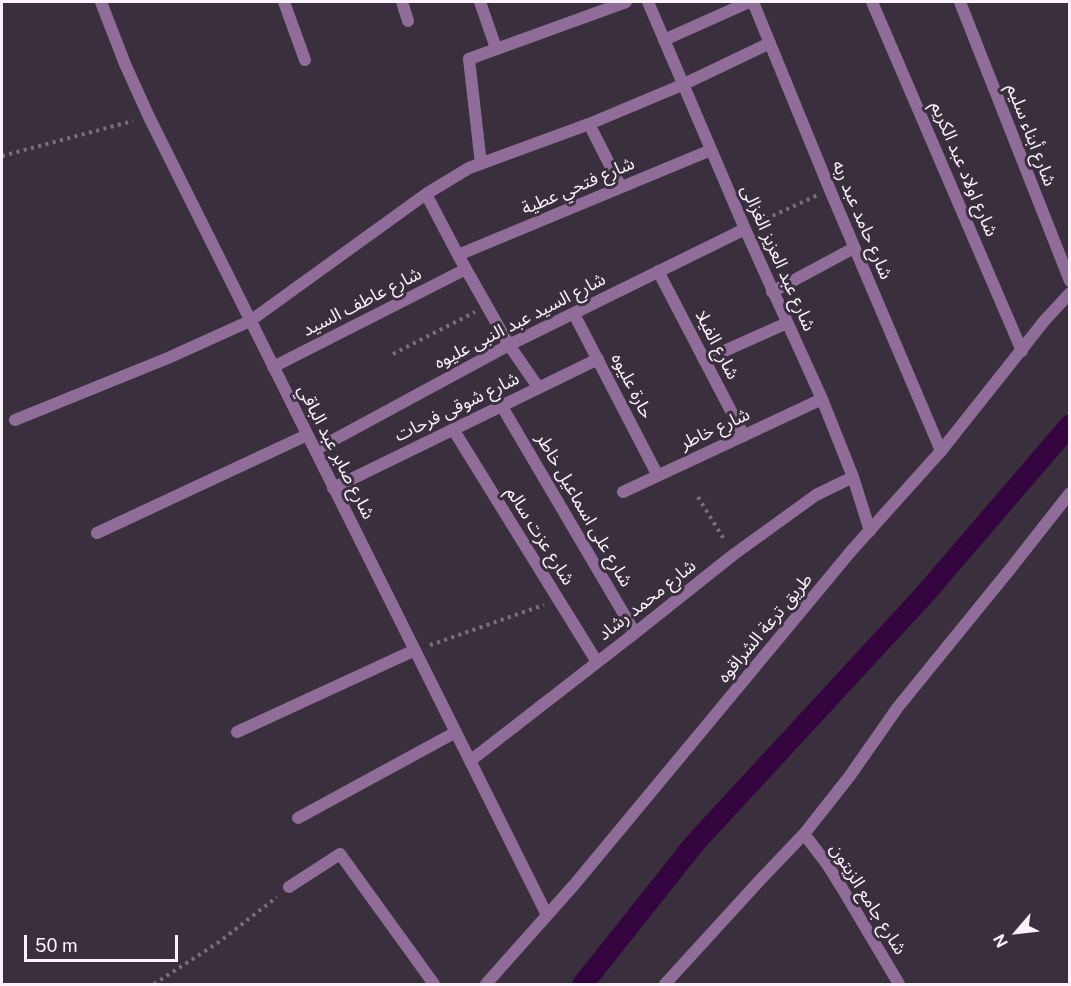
<!DOCTYPE html>
<html>
<head>
<meta charset="utf-8">
<style>
	body { margin:0 }
	#map { position:relative; width:1071px; height:986px; overflow:hidden; background:#3a2f3d; font-family:"Public Sans",sans-serif }
	canvas { display:block }
	.frame { position:absolute; inset:0; border:3px solid #faf2fb; pointer-events:none }
	.north { position:absolute; left:987px; top:902px; width:60px; height:60px; -webkit-text-stroke:4px #3a2f3d; paint-order:stroke; rotate:242deg; font-size:16px; font-weight:700; line-height:24px; text-align:center; color:#faf2fb }
	.north::after { content:''; display:block; margin:auto; width:21px; height:27px; background:#faf2fb; clip-path:polygon(50% 0,100% 100%,50% 72%,0 100%) }
	.scale { position:absolute; left:24px; top:935px; width:154px; height:27px; box-sizing:border-box; border:3px solid #faf2fb; border-top:0; padding-left:8px; font-size:18px; line-height:21px; white-space:nowrap; color:#faf2fb; -webkit-text-stroke:4px #3a2f3d; paint-order:stroke }
</style>
</head>
<body>
<div id="map">
<canvas width="1071" height="986"></canvas>
<div class="frame"></div>
<div class="north">N</div>
<div class="scale">50 m</div>
</div>
<script>
const ctx = document.querySelector('canvas').getContext('2d');
ctx.lineJoin = 'round';
function toPath(rows) {
  const path = new Path2D();
  for (const r of rows) {
    path.moveTo(r[0], r[1]);
    for (let i = 2; i < r.length; i += 2) path.lineTo(r[i], r[i + 1]);
  }
  return path;
}
function stroke(path, color, width, dash) {
  ctx.strokeStyle = color;
  ctx.lineWidth = width;
  ctx.lineCap = dash ? 'butt' : 'round';
  ctx.setLineDash(dash || []);
  ctx.stroke(path);
}
function drawText(font, color, halo, rows, align = 'center') {
  ctx.font = font + ' "Public Sans","Noto Sans Arabic",sans-serif';
  ctx.lineWidth = 6;
  ctx.setLineDash([]);
  ctx.textBaseline = 'middle';
  ctx.strokeStyle = halo;
  ctx.fillStyle = color;
  for (const [text, x, y, turn = 0] of rows) {
    ctx.save();
    ctx.translate(x, y);
    ctx.rotate((+turn || 0) * Math.PI / 180);
    ctx.textAlign = isNaN(turn) ? turn : align;
    if (halo) ctx.strokeText(text, 0, 0);
    ctx.fillText(text, 0, 0);
    ctx.restore();
  }
}
stroke(toPath([
	[583,984,695,843,925,594,1070,425]
]), '#34043f', 21);
stroke(toPath([
	[2,156,133,121],
	[759,222,818,195],
	[393,354,475,312],
	[698,497,725,541],
	[430,645,544,605],
	[154,984,219,942,277,897]
]), '#7b717d', 4, [3, 4.5]);
stroke(toPath([
	[101,2,125,64,149,117,547,915],
	[284,2,305,60],
	[402,2,408,21],
	[480,2,496,48],
	[648,2,745,229,822,399,853,477,870,531],
	[753,2,830,190,941,451],
	[872,2,1022,351],
	[960,2,1070,281],
	[664,40,749,2],
	[589,124,621,187],
	[481,164,469,59,626,2],
	[426,194,458,255,509,345,538,387],
	[458,255,711,150],
	[658,271,744,436],
	[772,292,854,248],
	[574,314,658,476],
	[704,360,787,323],
	[273,367,466,269],
	[501,405,635,633],
	[15,420,168,358,250,321,426,194,469,168,589,124,682,85,770,43],
	[453,429,597,662],
	[315,450,509,345,745,229],
	[333,488,598,359],
	[623,492,822,399],
	[97,533,307,435],
	[237,732,415,650],
	[470,761,635,633,733,555,816,495,853,477],
	[298,818,456,732],
	[804,834,827,864,842,888,899,984],
	[289,887,340,854,434,984],
	[665,984,761,879,804,834,849,777,898,707,1011,568,1070,493]
]), '#8f6d98', 12);
stroke(toPath([
	[486,984,574,885,852,550,941,451,1045,320,1070,293]
]), '#8f6d98', 12);
drawText('18px', '#faf2fb', '#3a2f3d', [
	["شارع أبناء سليم",1031,135,69],
	["شارع اولاد عبد الكريم",964,169,67],
	["شارع فتحي عطية",578,186,-23],
	["شارع حامد عبد ربه",862,220,67],
	["شارع عبد العزيز الغزالى",778,258,66],
	["شارع عاطف السيد",362,302,-27],
	["شارع السيد عبد النبى عليوه",520,321,-27],
	["شارع الفيلا",717,345,63],
	["حارة عليوه",632,386,63],
	["شارع شوقى فرحات",457,407,-26],
	["شارع خاطر",715,429,-25],
	["شارع صابر عبد الباقي",336,452,63],
	["شارع على اسماعيل خاطر",584,510,60],
	["شارع عزت سالم",540,536,58],
	["شارع محمد رشاد",647,600,-38],
	["طريق ترعة الشراقوه",765,628,-50],
	["شارع جامع الزيتون",868,899,58]
]);
</script>
</body>
</html>
